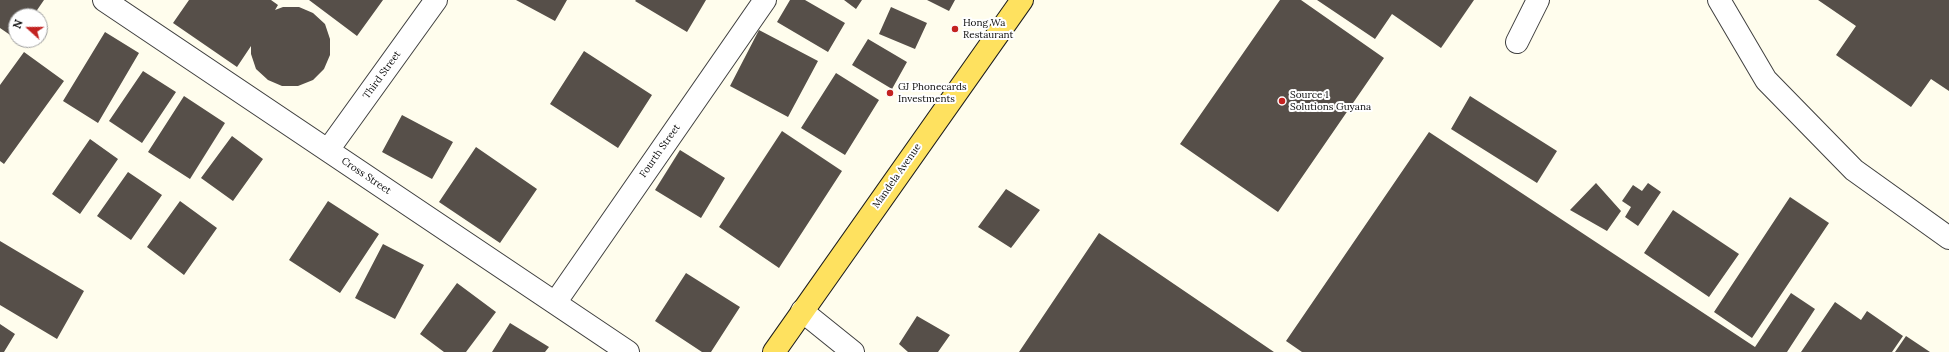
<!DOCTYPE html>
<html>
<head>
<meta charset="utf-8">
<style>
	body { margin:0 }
	#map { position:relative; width:1949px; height:352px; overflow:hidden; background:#fffded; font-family:Lora,serif }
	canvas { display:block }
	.north { position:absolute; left:8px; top:8px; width:40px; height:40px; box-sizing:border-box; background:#fff; border:1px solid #9e9e9e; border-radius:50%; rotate:291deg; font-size:11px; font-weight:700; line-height:16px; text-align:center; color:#0d0d0d }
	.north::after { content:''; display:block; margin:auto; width:14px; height:18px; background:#c32220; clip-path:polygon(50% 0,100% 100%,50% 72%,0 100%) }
</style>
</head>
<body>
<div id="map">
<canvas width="1949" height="352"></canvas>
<div class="north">N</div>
</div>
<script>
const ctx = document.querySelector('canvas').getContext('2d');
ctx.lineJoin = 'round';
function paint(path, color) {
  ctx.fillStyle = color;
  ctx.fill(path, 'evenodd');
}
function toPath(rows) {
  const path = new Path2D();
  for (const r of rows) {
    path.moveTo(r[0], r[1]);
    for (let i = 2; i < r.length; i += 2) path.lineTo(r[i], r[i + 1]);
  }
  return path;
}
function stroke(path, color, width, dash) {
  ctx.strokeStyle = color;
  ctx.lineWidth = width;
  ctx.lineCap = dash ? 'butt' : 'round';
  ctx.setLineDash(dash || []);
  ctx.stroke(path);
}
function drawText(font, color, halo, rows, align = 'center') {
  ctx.font = font + ' Lora,serif';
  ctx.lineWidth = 4;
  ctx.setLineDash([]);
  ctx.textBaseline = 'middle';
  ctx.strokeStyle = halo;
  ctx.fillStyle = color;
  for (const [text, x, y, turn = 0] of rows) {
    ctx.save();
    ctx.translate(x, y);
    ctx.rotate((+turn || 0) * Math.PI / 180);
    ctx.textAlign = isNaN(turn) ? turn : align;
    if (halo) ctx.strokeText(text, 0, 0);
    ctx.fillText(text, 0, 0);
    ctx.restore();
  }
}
paint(toPath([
	[0,0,44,0,33,16,16,16,16,39,0,28],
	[189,0,271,0,278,5,275,10,283,7,299,7,313,13,325,24,330,39,330,55,324,69,313,80,298,86,282,86,268,80,256,69,251,54,251,46,237,67,173,23],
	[309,0,383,0,357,36],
	[516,0,567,0,555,21],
	[636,0,706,0,687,32,635,1],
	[790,0,805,0,845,23,828,52,777,22],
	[844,0,862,0,856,9],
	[927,0,955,0,949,11],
	[1280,0,1301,0,1384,58,1278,212,1180,144],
	[1317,0,1474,0,1441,48,1392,14,1375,39],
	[1818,0,1949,0,1949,91,1931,79,1911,107,1836,55,1856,26],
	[891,7,927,23,915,49,879,34],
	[759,30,818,61,788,117,730,86],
	[105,32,139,53,98,123,63,101],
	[868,39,907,62,892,89,852,65],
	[584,51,652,95,618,148,550,104],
	[24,52,64,81,4,164,0,161,0,85],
	[143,71,176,92,142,143,109,121],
	[836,73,879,100,845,155,801,128],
	[184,96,225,123,190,179,148,152],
	[1470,96,1557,151,1537,183,1451,129],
	[402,115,453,142,432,179,382,152],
	[782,131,842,171,779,268,719,227],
	[1429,132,1755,347,1791,293,1815,309,1787,352,1302,352,1286,341],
	[232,136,263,159,233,201,201,178],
	[90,139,118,159,80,214,52,194],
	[476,147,537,189,500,243,439,202],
	[680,150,725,178,701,218,655,190],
	[128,172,162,195,131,240,97,216],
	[1596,183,1621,211,1607,231,1570,210],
	[1648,183,1661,192,1638,226,1625,217,1631,207,1622,201,1633,185,1642,191],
	[1006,189,1040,210,1011,248,978,227],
	[1790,197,1829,223,1752,338,1714,312],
	[180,201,217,228,184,275,147,247],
	[328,201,379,234,340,293,289,260],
	[1673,210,1739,254,1709,297,1644,253],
	[1099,233,1274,352,1019,352],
	[0,241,84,291,57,339,0,305],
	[383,244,424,265,395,319,355,298],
	[686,273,740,307,711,352,702,352,655,321],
	[457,283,496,312,466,352,444,352,420,334],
	[1835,302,1861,320,1867,311,1903,336,1892,352,1801,352],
	[917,316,950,335,938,352,908,352,899,344],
	[510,323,549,347,545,352,492,352],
	[0,324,15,334,4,352,0,352],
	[1906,336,1930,352,1895,352]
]), '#564f49');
const minor = toPath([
	[104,0,628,352],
	[1719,0,1766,80,1854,170,1949,238],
	[1517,42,1538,0],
	[328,150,436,0],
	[555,303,765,0],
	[802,311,853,352]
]);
const major = toPath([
	[774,352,1022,0]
]);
stroke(minor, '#404040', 24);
stroke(major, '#1e1e1e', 24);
stroke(minor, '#fff', 22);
stroke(major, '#fee15f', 22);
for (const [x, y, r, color] of [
	[955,29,4,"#c32220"],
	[890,93,4,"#c32220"],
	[1282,101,4,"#c32220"]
]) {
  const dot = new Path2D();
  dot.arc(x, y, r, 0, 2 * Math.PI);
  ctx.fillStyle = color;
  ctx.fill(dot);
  stroke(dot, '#fff', 1.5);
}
drawText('10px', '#0d0d0d', '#fff', [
	["Hong Wa",963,23],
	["Restaurant",963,35],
	["GJ Phonecards",898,87],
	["Investments",898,99],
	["Source 1",1290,95],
	["Solutions Guyana",1290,107]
], 'left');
drawText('10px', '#0d0d0d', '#fff', [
	["Third Street",382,75,-54],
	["Fourth Street",660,151,-55],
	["Cross Street",366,176,34],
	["Mandela Avenue",897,176,-55]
]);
</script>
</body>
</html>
